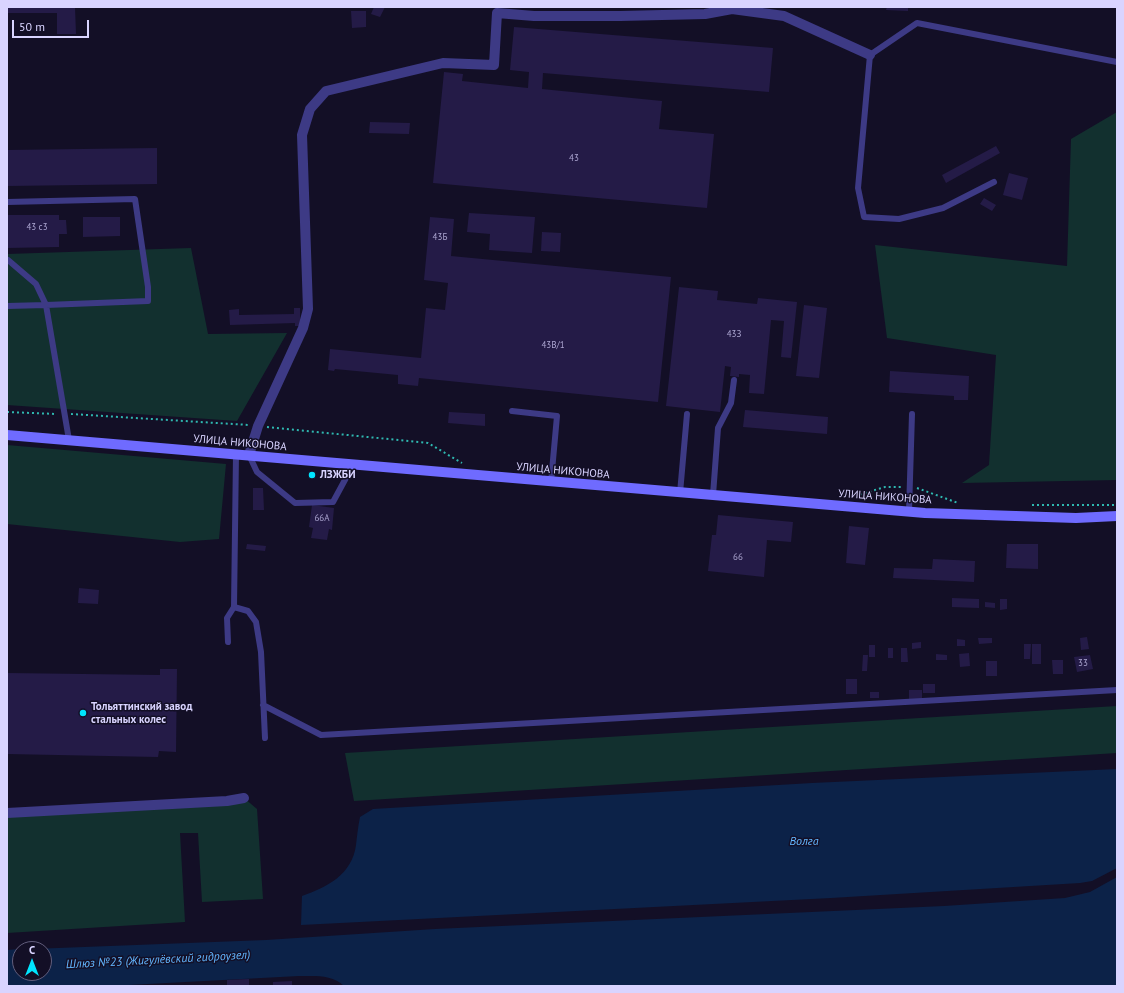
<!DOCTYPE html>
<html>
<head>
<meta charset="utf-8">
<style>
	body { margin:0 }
	#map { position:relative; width:1124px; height:993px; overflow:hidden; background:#130f26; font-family:"PT Sans",sans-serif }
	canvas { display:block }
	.frame { position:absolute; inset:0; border:8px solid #d9d4ff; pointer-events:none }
	.north { position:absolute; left:12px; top:941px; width:40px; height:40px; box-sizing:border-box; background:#130f26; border:1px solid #625e7d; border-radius:50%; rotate:0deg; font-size:11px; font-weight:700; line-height:16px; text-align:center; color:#d9d4ff }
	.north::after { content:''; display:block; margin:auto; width:14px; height:18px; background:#00e5ff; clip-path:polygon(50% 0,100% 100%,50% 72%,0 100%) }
	.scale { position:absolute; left:12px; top:20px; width:77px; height:18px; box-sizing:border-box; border:2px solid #d9d4ff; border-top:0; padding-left:5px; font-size:12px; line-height:14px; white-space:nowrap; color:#d9d4ff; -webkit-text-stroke:3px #130f26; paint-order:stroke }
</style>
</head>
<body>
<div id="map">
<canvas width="1124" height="993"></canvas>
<div class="frame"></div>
<div class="north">С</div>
<div class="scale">50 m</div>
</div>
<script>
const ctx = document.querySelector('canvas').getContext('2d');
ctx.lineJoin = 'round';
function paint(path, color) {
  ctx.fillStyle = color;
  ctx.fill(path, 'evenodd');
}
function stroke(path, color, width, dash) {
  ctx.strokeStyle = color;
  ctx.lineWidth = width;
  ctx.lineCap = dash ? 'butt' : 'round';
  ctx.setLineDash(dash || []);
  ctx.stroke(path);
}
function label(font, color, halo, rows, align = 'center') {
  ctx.font = font + ' "PT Sans",sans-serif';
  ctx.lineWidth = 3;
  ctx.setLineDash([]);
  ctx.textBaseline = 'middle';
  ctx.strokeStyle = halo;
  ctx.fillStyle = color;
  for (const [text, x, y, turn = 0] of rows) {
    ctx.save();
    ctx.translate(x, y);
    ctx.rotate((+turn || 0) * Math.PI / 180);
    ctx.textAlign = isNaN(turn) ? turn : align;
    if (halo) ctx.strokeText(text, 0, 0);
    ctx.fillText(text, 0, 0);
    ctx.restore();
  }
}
const green = new Path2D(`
	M1117,112V480L962,483L989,465L996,355L887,338L875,245L1067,266L1071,139Z
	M191,248L208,334L287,333L237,421L7,405V254Z
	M7,445L226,464L219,539L180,542L7,524Z
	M1117,706V753L354,801L345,753Z
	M244,798L257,809L263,899L202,902L198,833H180L185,922L7,933V812Z`);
const water = new Path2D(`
	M1117,769V868L1092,881L1080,883L831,898L301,925L302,896C327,887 352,875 356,845C357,836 358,827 360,817L373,809L812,783Z
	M1117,877V986H344C332,974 314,976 299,976L110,986H7V950L20,949V973H44V949H32L266,940L435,929L944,906L1065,898L1090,892Z`);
const building = new Path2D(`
	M7,7H75L76,34H57V13H7Z
	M374,7H385L380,17L371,14Z
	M887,7H908V11L886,10Z
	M351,11H366V27L352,28Z
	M514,27L773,48L769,92L543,73L542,89L662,101L659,129L714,134L707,208L433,183L444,72L463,74L462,81L528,88L529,72L510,70Z
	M370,122L410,123L409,134L369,133Z
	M996,146L1000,153L946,183L942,175Z
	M157,148V184L7,186V150Z
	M1009,173L1028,178L1022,200L1003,195Z
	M984,198L996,205L992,211L980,204Z
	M469,213L535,217L532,253L489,250L490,234L467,232Z
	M7,215H59V220H66L67,234H59V247L7,248Z
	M83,217H120V236L83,237Z
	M430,217L454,219L451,256L671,277L658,402L419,378L418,386L398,384V375L335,369L334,371L328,370L330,349L421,358L426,308L445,310L448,283L424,280Z
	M542,232L561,233L560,252L541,251Z
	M679,287L718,291L717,300L757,304L758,298L797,302L791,358L781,357L784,321L771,320L764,394L749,393L750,375L739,374V377L730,376L731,367L725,366L720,412L666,406Z
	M804,305L827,308L819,378L796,376Z
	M294,308H300V326H295V323L230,325L229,310L239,309V315L294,314Z
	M890,371L969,376L968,400H954V396L889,392Z
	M745,410L828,417L827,434L743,427Z
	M449,412L485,414V426L448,423Z
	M253,488H263L264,510H253Z
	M312,505L334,508L332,530L329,529L327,540L311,538L313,528L309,527Z
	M718,515L793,522L791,542L767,540L764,577L708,571L712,535H716Z
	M849,526L869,528L865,565L846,563Z
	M247,544L266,546L265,551L246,549Z
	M1007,544H1038V569L1006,568Z
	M933,559L975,561L974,582L893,578L894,568L932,569Z
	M79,588L99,590L98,604L78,603Z
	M952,598L979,599V608L952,607Z
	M1000,599H1007V609L1000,610Z
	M985,602L995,603V608L985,607Z
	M1087,637L1089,649L1081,650L1080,638Z
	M978,638H992V643L979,644Z
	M957,639L965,640V646H957Z
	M921,642V648L912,649V643Z
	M1024,644H1031L1030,659H1024Z
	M1032,644H1041V664H1032Z
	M869,645H875V657H869Z
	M888,648H893V658H888Z
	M901,648H907L908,662H901Z
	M969,653L970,666L960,667L959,654Z
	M936,654L947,655V660H936Z
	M863,655H868L867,671H862Z
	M1090,655L1093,669L1077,672L1074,657Z
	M1052,660H1063V674H1053Z
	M986,661H997V676H986Z
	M160,669H177L176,752L159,751L158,757L7,754V673L160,675Z
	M846,679H857V694H846Z
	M923,684H935V693H923Z
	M909,690H922V700H909Z
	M870,692H879V698H870Z
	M249,979V986H227V980Z
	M292,981V986H273V982Z`);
const path = new Path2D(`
	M7,412L57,414
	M71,414L249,425
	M267,427L428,443L462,463
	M917,488L958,503
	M855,496L885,487H903
	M1032,505H1117`);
const lane = new Path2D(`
	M994,182L943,208L899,219L864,217L858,188L870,55L917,23L1117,62
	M7,202L135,199L148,287V301L46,305L69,440
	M7,306L46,305L36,284L8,260
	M512,411L557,416L551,482
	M249,455L257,472L295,503L333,502L353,465
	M680,493L687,414
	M713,495L718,428L731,403L734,380
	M909,511L912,414
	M234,607L248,611L256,622L261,652L265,738
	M228,642L227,618L234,607L236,454
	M263,705L321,735L1117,690`);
const street = new Path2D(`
	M249,455L258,426L303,328L308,309L302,135L310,109L326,91L443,63L494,65L497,13L534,16H620L705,14L732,9L784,16L870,55
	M7,813L227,801L244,798`);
const secondary = new Path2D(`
	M7,435L925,513L1076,518L1117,516`);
const markers = [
	[312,475,4,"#00e5ff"],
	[83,713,4,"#00e5ff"]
];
const numberNames = [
	["43",574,158],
	["43 с3",37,227],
	["43Б",440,237],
	["43З",734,334],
	["43В/1",553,345],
	["66А",322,518],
	["66",738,557],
	["33",1083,663]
];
const streetNames = [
	["УЛИЦА НИКОНОВА",240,443,5],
	["УЛИЦА НИКОНОВА",563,471,5],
	["УЛИЦА НИКОНОВА",885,497,4]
];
const poiNames = [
	["ЛЗЖБИ",320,475],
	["Тольяттинский завод",91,707],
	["стальных колес",91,720]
];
const waterNames = [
	["Волга",804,842],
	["Шлюз №23 (Жигулёвский гидроузел)",158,960,-3]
];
paint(green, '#12302f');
paint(water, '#0c2248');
paint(building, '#241b47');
stroke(path, '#2fb8b0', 2, [2, 3]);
stroke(lane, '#3d3a85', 6);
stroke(street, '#3d3a85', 10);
stroke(secondary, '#6f6bff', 10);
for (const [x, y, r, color] of markers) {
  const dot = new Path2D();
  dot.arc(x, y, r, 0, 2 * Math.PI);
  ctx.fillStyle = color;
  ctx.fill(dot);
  stroke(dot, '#130f26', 1.5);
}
label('9px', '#aca6d1', null, numberNames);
label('11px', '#d9d4ff', '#130f26', streetNames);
label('bold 11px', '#d9d4ff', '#130f26', poiNames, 'left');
label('italic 12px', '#62b6ff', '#130f26', waterNames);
</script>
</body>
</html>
